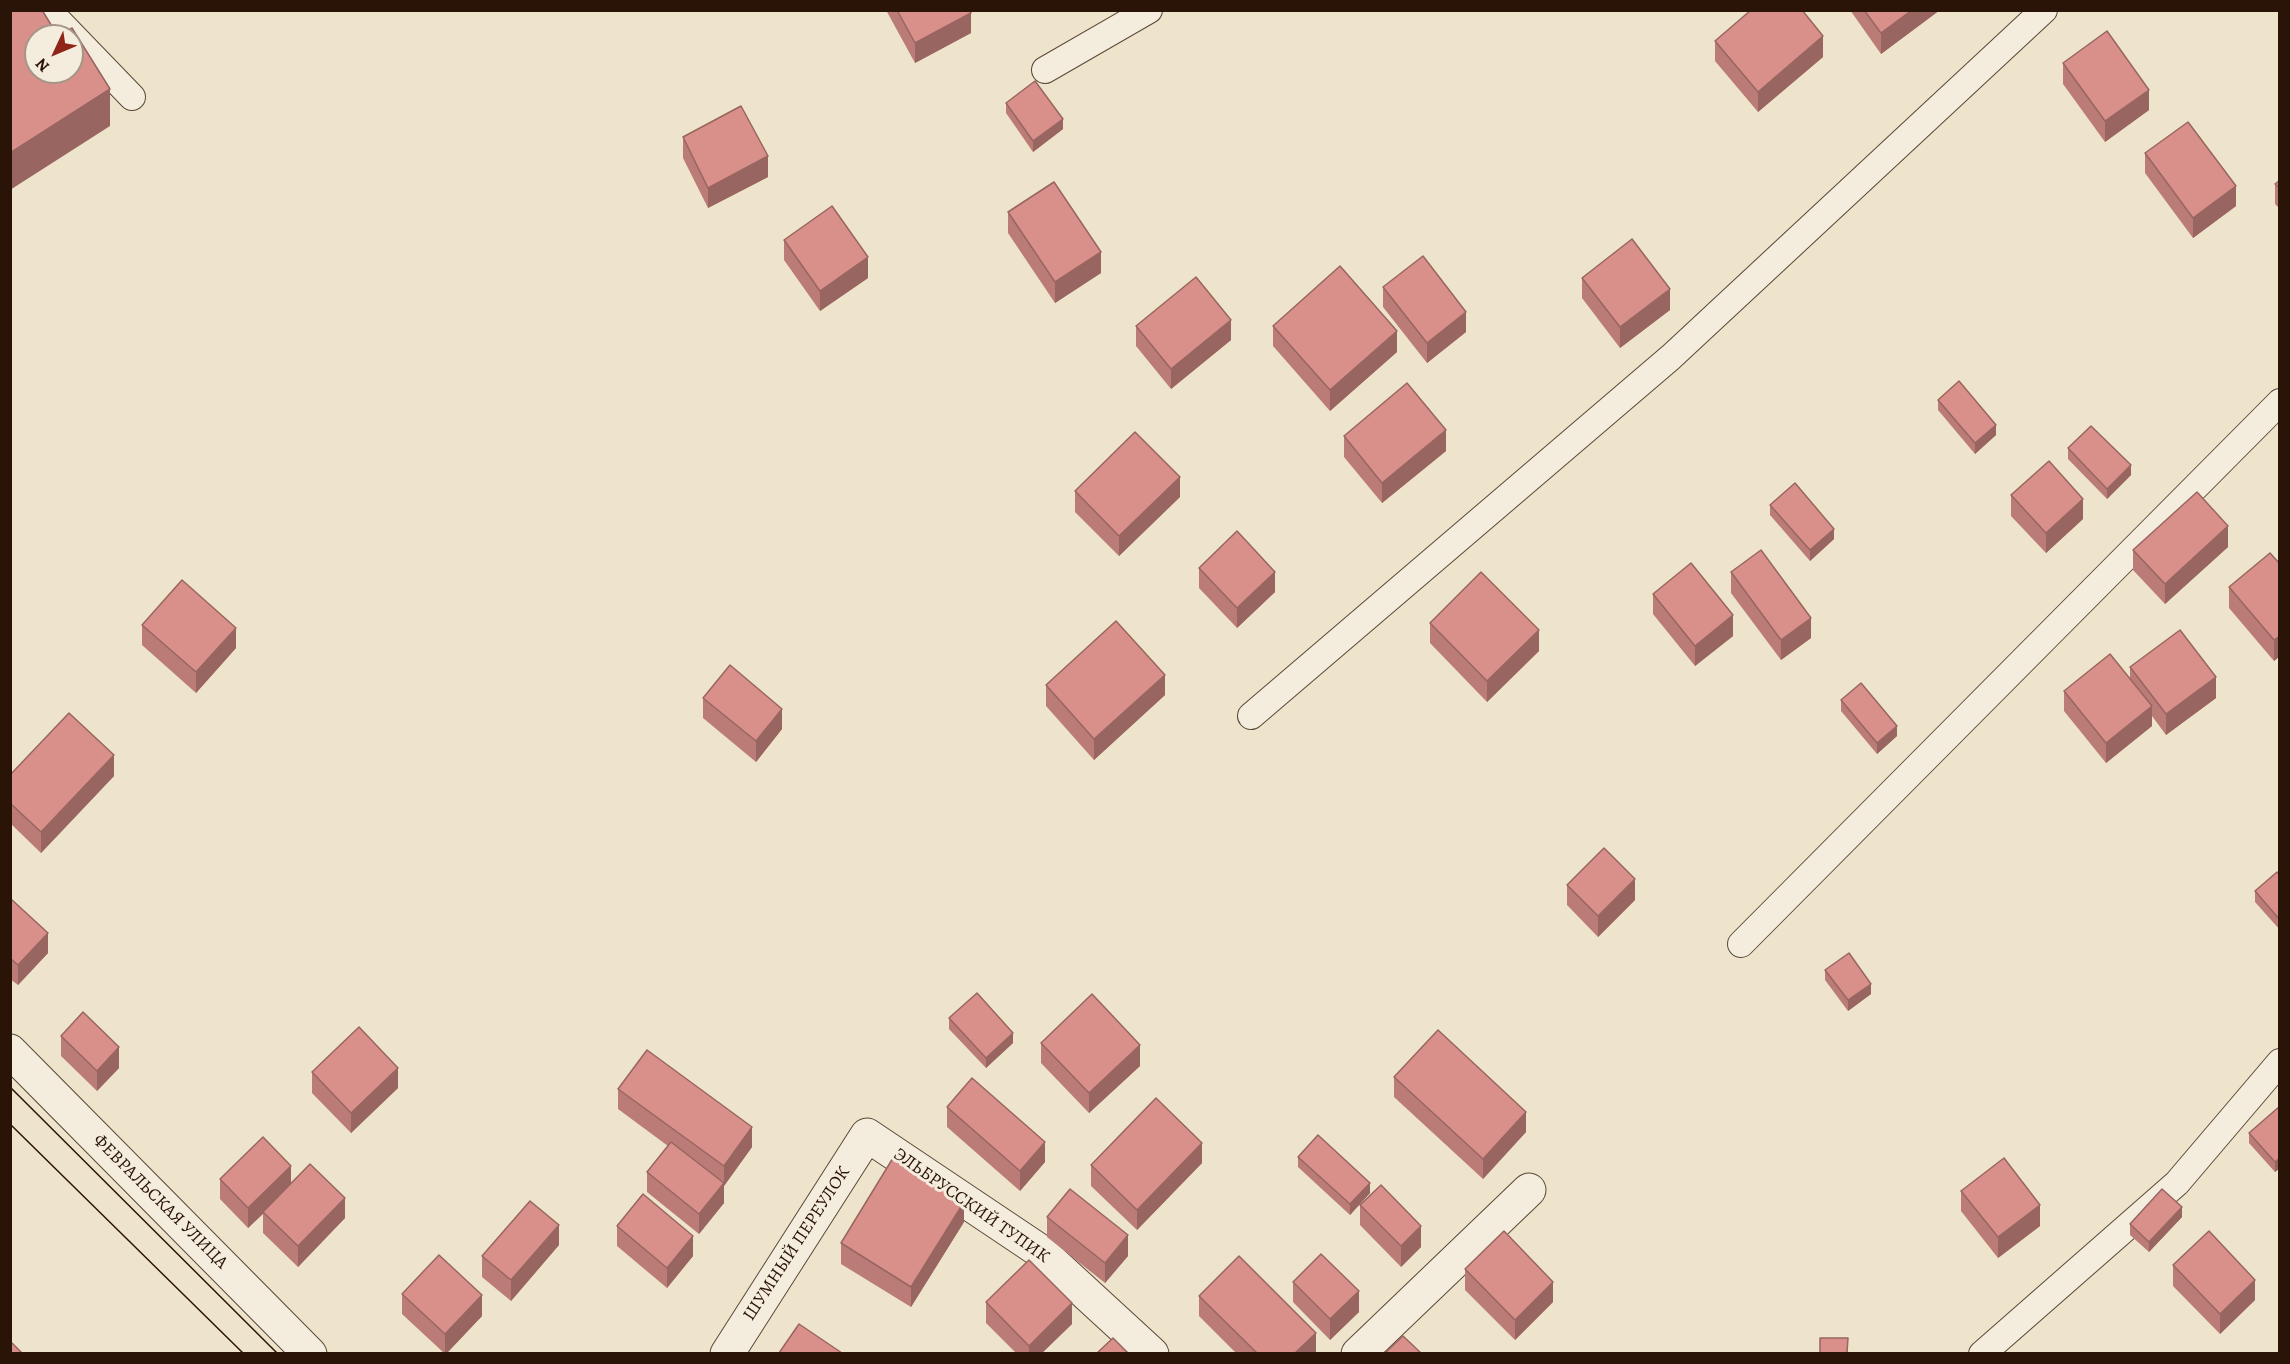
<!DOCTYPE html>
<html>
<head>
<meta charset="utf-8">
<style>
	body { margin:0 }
	#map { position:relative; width:2290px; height:1364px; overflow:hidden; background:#eee4cb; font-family:Alegreya,serif }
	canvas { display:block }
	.frame { position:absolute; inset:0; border:12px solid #2a1307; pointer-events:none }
	.north { position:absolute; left:24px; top:24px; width:60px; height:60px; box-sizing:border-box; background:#f4eddd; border:2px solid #a39687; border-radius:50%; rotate:226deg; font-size:16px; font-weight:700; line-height:24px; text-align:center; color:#2a1307 }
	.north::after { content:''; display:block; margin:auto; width:21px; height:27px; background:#8f2418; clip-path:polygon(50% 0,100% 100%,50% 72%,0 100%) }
</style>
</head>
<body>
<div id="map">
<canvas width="2290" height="1364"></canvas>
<div class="frame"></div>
<div class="north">N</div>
</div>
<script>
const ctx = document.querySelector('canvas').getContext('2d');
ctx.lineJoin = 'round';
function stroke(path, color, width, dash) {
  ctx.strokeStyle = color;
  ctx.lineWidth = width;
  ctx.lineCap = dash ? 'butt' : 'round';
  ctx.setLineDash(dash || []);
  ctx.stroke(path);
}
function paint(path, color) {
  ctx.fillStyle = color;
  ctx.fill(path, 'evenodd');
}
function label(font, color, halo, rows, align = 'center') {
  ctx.font = font + ' Alegreya,serif';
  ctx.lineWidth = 6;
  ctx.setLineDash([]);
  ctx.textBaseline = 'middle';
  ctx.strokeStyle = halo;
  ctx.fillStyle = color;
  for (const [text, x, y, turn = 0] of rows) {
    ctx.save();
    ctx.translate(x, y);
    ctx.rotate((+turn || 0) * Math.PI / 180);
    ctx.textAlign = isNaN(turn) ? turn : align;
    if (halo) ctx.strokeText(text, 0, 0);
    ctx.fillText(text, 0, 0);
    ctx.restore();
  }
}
const service = new Path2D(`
	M48,10L132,97
	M1045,70L1149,10
	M1251,716L1671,357L2044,10
	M1741,944L2280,402
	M1982,1354L2177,1183L2280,1062`);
const minor = new Path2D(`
	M727,1354L867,1135L1040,1251L1152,1354
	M1358,1354L1529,1190`);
const tertiary = new Path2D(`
	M10,1051L310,1354`);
const tram = new Path2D(`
	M10,1087L278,1354
	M10,1124L244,1354`);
const wall = new Path2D(`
	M886,10H969L971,33L915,63Z
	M1850,10H1940L1881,54Z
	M1715,41L1823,57L1758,112L1715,61Z
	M2063,63L2149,110L2105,142L2063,84Z
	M1006,103L1063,129L1033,152L1006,113Z
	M683,137L768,177L708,208L683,158Z
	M2145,153L2236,206L2193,238L2145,173Z
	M2280,180V209L2275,204V184Z
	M1008,212L1101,273L1055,303L1008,233Z
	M784,240L868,278L820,311L784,260Z
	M1582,278L1670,310L1620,348L1582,298Z
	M1383,287L1466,332L1427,363L1383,307Z
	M1136,326L1231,340L1171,389L1136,346Z
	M1273,326L1397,352L1330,411L1273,346Z
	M1938,400L1996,435L1975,454L1938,410Z
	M1344,436L1446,451L1382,503L1344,457Z
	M2068,448L2131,475L2107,499L2068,459Z
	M1075,491L1180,497L1119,556L1075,512Z
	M2011,495L2083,519L2046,553L2011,516Z
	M1770,505L1834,539L1810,561L1770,515Z
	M2228,547L2165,604L2133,570V550Z
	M2280,564V656L2274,661L2229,608V587Z
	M1199,568L1275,592L1237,628L1199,588Z
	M1731,572L1811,638L1781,660L1731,593Z
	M1653,594L1733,636L1695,666L1653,614Z
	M1430,623L1539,651L1487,702L1430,643Z
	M142,625L236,648L196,693L142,645Z
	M2130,667L2216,698L2166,735L2152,716V726L2106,763L2064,711V691L2130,679Z
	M1046,685L1165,695L1094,760L1046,706Z
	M703,698L782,729L756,762L703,718Z
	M1841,700L1897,736L1877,754L1841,711Z
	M10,775L114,776L41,853L10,823Z
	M2280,875V930L2255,902V891Z
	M1567,885L1635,900L1598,937L1567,905Z
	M10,899L48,953L18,985L10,979Z
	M1825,970L1871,994L1848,1011L1825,980Z
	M949,1018L1013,1043L986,1068L949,1029Z
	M61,1036L119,1068L97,1091L61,1056Z
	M1041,1043L1140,1066L1089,1113L1041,1063Z
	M312,1072L398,1088L351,1133L312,1093Z
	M1394,1077L1526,1132L1483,1179L1394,1097Z
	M618,1089L752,1147L724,1186V1203L699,1234L647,1192V1172L668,1146L618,1109Z
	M2280,1106V1168L2275,1172L2249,1143V1133Z
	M947,1107L1045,1162L1020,1191L947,1127Z
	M1298,1157L1370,1193L1350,1215L1298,1167Z
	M1202,1163L1137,1230L1091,1186V1165Z
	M220,1179L291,1183L345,1218L298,1267L263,1233V1214L248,1228L220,1199Z
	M1961,1191L2040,1226L1998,1258L1961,1211Z
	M1360,1205L1421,1247L1401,1267L1360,1225Z
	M1047,1217L1128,1256L1105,1283L1047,1237Z
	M2182,1217L2149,1252L2130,1235V1224Z
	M964,1222L911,1307L841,1264V1243Z
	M617,1226L693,1256L667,1288L617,1246Z
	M559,1245L511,1301L482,1277V1256Z
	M2173,1265L2255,1300L2220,1334L2173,1286Z
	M1465,1269L1553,1302L1515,1340L1465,1290Z
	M1293,1282L1359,1312L1330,1340L1293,1302Z
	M402,1294L482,1316L447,1353H444L402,1314Z
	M1199,1296L1316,1353H1236L1199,1316Z
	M986,1302L1072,1324L1042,1353H1016L986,1323Z`);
const shadedWall = new Path2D(`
	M1912,10H1940L1881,54V33Z
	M971,13V33L915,63V43Z
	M1823,36V57L1758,112V92Z
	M110,89V126L10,190V153Z
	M2149,90V110L2105,142V121Z
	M1063,119V129L1033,152V141Z
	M768,156V177L708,208V188Z
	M2236,186V206L2193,238V218Z
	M1101,252V273L1055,303V282Z
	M868,257V278L820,311V291Z
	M1670,289V310L1620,348V327Z
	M1466,312V332L1427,363V343Z
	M1231,320V340L1171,389V369Z
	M1397,331V352L1330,411V390Z
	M1996,425V435L1975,454V443Z
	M1446,430V451L1382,503V483Z
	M2131,465V475L2107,499V489Z
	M1180,477V497L1119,556V536Z
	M2083,499V519L2046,553V533Z
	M2228,526V547L2165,604V584Z
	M1834,529V539L1810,561V550Z
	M1275,572V592L1237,628V608Z
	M1733,615V636L1695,666V646Z
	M1811,618V638L1781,660V640Z
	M236,628V648L196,693V672Z
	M1539,630V651L1487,702V681Z
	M2280,636V656L2274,661V640Z
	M1165,675V695L1094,760V739Z
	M2216,677V698L2166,735V714Z
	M2152,706V726L2106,763V743Z
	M782,709V729L756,762V741Z
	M1897,726V736L1877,754V743Z
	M114,755V776L41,853V832Z
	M1635,879V900L1598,937V916Z
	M48,933V953L18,985V965Z
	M1871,984V994L1848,1011V1000Z
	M1013,1033V1043L986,1068V1058Z
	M1140,1045V1066L1089,1113V1093Z
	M119,1047V1068L97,1091V1071Z
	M398,1068V1088L351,1133V1113Z
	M1526,1112V1132L1483,1179V1159Z
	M752,1127V1147L724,1186V1203L699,1234V1214L724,1183V1166Z
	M1045,1142V1162L1020,1191V1171Z
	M1202,1143V1163L1137,1230V1210Z
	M2280,1158V1168L2275,1172V1162Z
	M291,1166V1187L248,1228V1208Z
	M1370,1183V1193L1350,1215V1204Z
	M345,1198V1218L298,1267V1246Z
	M964,1202V1222L911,1307V1287Z
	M2040,1205V1226L1998,1258V1237Z
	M2182,1207V1217L2149,1252V1242Z
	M559,1225V1245L511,1301V1280Z
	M1421,1226V1247L1401,1267V1246Z
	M1128,1235V1256L1105,1283V1263Z
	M693,1236V1256L667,1288V1268Z
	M2255,1280V1300L2220,1334V1314Z
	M1553,1282V1302L1515,1340V1320Z
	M1359,1291V1312L1330,1340V1319Z
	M482,1295V1316L447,1353H445V1334Z
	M1072,1303V1324L1042,1353H1029V1346Z
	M1316,1333V1353H1295Z`);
const building = new Path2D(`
	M10,10H42L58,36H36V72H72V36H59L72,28L110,89L10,153Z
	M897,10H969L971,13L915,43Z
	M1751,10H1802L1823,36L1758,92L1715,41Z
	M1864,10H1912L1881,33Z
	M2107,31L2149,90L2105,121L2063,63Z
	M1035,81L1063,119L1033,141L1006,103Z
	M741,106L768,156L708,188L683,137Z
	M2188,122L2236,186L2193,218L2145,153Z
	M2280,180V188L2275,184Z
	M1054,182L1101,252L1055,282L1008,212Z
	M832,206L868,257L820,291L784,240Z
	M1632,239L1670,289L1620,327L1582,278Z
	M1423,256L1466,312L1427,343L1383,287Z
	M1340,266L1397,331L1330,390L1273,326Z
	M1196,277L1231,320L1171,369L1136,326Z
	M1959,381L1996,425L1975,443L1938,400Z
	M1407,383L1446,430L1382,483L1344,436Z
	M2091,426L2131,465L2107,489L2068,448Z
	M1135,432L1180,477L1119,536L1075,491Z
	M2049,461L2083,499L2046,533L2011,495Z
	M1795,483L1834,529L1810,550L1770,505Z
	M2197,492L2228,526L2165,584L2133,550Z
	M1237,531L1275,572L1237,608L1199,568Z
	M1761,550L1811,618L1781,640L1731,572Z
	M2270,553L2280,564V636L2274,640L2229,587Z
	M1691,563L1733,615L1695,646L1653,594Z
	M1481,572L1539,630L1487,681L1430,623Z
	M182,580L236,628L196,672L142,625Z
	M1116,621L1165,675L1094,739L1046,685Z
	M2180,630L2216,677L2166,714L2130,667Z
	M2110,654L2152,706L2106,743L2064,691Z
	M730,665L782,709L756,741L703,698Z
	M1861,683L1897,726L1877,743L1841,700Z
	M69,713L114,755L41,832L10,803V775Z
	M1604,848L1635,879L1598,916L1567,885Z
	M2277,872L2280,875V920L2255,891Z
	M10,899H11L48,933L18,965L10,958Z
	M1849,953L1871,984L1848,1000L1825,970Z
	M977,993L1013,1033L986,1058L949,1018Z
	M1092,994L1140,1045L1089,1093L1041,1043Z
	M83,1012L119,1047L97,1071L61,1036Z
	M359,1027L398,1068L351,1113L312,1072Z
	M1438,1030L1526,1112L1483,1159L1394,1077Z
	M647,1050L752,1127L724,1166L618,1089Z
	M972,1078L1045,1142L1020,1171L947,1107Z
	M1156,1098L1202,1143L1137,1210L1091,1165Z
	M2280,1106V1158L2275,1162L2249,1133Z
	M1318,1135L1370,1183L1350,1204L1298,1157Z
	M263,1137L291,1166L248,1208L220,1179Z
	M671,1142L724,1183L699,1214L647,1172Z
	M893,1158L964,1202L911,1287L841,1243Z
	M2004,1158L2040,1205L1998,1237L1961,1191Z
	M310,1164L345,1198L298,1246L263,1212Z
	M1381,1185L1421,1226L1401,1246L1360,1205Z
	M1070,1189L1128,1235L1105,1263L1047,1217Z
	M2162,1189L2182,1207L2149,1242L2130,1224Z
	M643,1194L693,1236L667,1268L617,1226Z
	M530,1201L559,1225L511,1280L482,1256Z
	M1504,1231L1553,1282L1515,1320L1465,1269Z
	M2209,1231L2255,1280L2220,1314L2173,1265Z
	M1321,1254L1359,1291L1330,1319L1293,1282Z
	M439,1255L482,1295L445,1334L402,1294Z
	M1239,1256L1316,1333L1295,1353H1257L1199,1296Z
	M1029,1260L1072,1303L1029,1346L986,1302Z
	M799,1324L842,1353H779Z
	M1403,1336L1421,1353H1385Z
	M1113,1338L1128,1353H1097Z
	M1820,1338H1848L1847,1353H1820Z
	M10,1341L22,1353H10Z`);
const streetNames = [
	["ФЕВРАЛЬСКАЯ УЛИЦА",160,1202,45],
	["ЭЛЬБРУССКИЙ ТУПИК",971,1206,35],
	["ШУМНЫЙ ПЕРЕУЛОК",797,1244,-57]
];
stroke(service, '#5b4738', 28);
stroke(minor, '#5b4738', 35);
stroke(tertiary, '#5b4738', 35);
stroke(service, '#f4eddd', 26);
stroke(minor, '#f4eddd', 33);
stroke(tertiary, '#f4eddd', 33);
stroke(tram, '#2a1307', 1.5);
paint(wall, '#bb7c77');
paint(shadedWall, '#986561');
paint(building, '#d9908a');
stroke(building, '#986561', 1.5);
label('18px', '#2a1307', '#f4eddd', streetNames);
</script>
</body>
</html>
